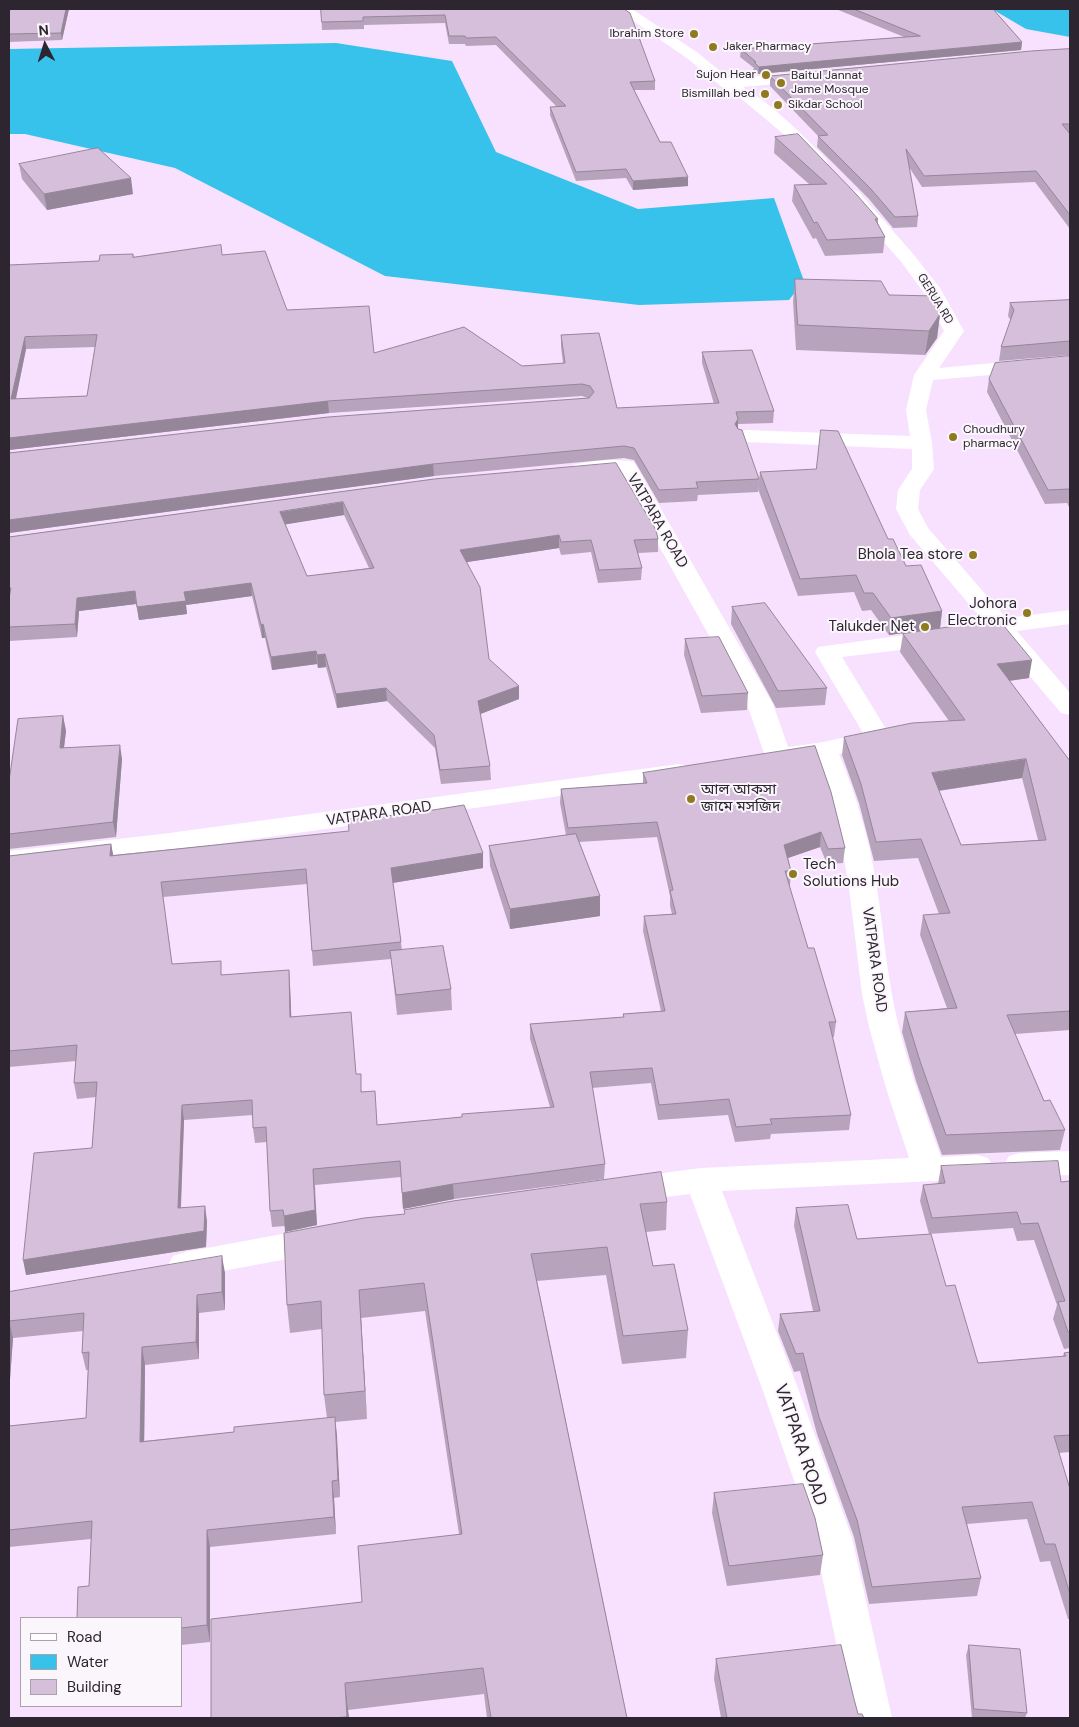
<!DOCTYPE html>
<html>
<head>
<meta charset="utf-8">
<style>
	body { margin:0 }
	#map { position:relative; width:1079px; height:1727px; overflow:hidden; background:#f8e1fe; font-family:"DM Sans",sans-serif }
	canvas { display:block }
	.frame { position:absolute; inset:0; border:10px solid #2d2530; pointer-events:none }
	.legend { position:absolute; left:20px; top:1617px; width:162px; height:90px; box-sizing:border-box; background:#fbf6fc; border:1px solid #a9a2aa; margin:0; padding:6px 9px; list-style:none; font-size:15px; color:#2d2530 }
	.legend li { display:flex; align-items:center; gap:10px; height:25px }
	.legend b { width:25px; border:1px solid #a9a2aa }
	.north { position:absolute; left:20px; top:20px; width:50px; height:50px; -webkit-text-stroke:4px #fbf6fc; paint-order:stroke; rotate:355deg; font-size:14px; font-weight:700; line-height:20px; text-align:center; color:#2d2530 }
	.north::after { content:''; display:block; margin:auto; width:18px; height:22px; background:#2d2530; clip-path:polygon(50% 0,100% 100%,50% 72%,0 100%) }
</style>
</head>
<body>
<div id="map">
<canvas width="1079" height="1727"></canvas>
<div class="frame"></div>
<ul class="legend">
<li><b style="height:6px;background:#fff"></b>Road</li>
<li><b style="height:14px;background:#36c2ea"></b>Water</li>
<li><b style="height:14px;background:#d5bfdb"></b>Building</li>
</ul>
<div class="north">N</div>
</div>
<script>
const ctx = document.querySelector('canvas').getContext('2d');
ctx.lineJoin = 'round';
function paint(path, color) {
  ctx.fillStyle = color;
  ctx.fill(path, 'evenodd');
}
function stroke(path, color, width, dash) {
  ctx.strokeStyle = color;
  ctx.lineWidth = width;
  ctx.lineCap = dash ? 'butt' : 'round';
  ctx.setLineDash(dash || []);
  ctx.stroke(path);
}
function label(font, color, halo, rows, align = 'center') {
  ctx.font = font + ' "DM Sans","Noto Sans Bengali",sans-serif';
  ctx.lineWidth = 4;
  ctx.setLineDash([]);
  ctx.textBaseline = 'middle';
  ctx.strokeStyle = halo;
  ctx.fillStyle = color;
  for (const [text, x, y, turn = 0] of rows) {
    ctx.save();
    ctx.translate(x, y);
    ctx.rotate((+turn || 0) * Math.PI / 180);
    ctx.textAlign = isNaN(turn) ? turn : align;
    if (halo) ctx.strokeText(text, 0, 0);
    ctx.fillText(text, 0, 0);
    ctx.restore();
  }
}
const water = new Path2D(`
	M992,9H1070V37L1026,29Z
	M336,43L452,61L496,152L638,209L774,198L804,281L789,300L639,305L385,276L175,168L25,134H9V49Z`);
const minor = new Path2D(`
	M616,9H632L698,53L730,79L807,71L812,73L815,76L812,79L807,81L743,87C774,106 801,133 826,159L828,163L826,167H814L787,137L744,101L722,87L688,59Z
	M852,190L858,191L914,255L940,288L964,331L939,368L1070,356V368L933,380L926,410L932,443L934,469L920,490L918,509L928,528L1006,618L1070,610V624L1017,631L1070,693V715L1061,713L996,636L966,642L842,657L889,734L883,743L839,754C857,797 870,842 877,888C883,927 886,966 894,1005C904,1056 923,1107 941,1157L977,1155L988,1158L993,1167L988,1176L977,1179L722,1191L799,1391L852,1538L892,1718H852L814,1538L763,1391L690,1194L626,1202L614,1199L610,1190L614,1181L626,1178L701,1168L909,1158L886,1088L869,1027L862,994L849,888L842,847L832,808L815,759L781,764L769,762L765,756L747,704L619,474L581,476L573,475L570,470L573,465C591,461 616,458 634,462L773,704L788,747L824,742L863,733L815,652L818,647L986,624L910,535L896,509L898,490L912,469V449L746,442L739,440L736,436L739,432L746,430L910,436L906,410L914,375L944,331L924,293L902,263L843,195L846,191Z
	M679,764L688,766L692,772L688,778L162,852L9,869V851L162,834Z
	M1070,1151V1175L1020,1177L1009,1174L1004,1165L1009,1156L1020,1153Z
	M320,1227L332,1231L337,1240L332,1249L320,1253L185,1278L173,1274L168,1265L173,1256L185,1252Z`);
const wall = new Path2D(`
	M9,9H69L62,40L9,42Z
	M321,9H624L655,81V90H634L660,142L688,186L633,190L626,178L576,181L550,115V107H557L496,45L466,46L465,44H449L445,23L364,25V29L322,30Z
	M836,9H993L1022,42L1021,50L758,74L753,70L754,68L740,57L741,49L904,37Z
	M1070,49V229L1035,182L922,187L909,167L918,216L917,227L893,228L869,199L817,147L818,136L770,86V76Z
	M775,137L878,219V224L885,237L883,253L825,256L816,238L813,239L792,201L794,185L809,184L774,153Z
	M19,164L133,194L47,210L22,179Z
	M133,254L134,257L222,255L287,310L374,353L522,366L563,363L561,347V335L617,408L714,404L702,363V352L774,411L773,423L738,424V428L759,479L758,492L698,495L697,501L659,503L634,460L624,458L434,476L9,533V453L588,398L582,396L329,413L9,450V265L99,261ZM95,347L87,396L16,399L26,349Z
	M795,279L889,295L940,314L937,338L925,355L796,350L793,302Z
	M1070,300V355L999,361L1001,347L1011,321L1008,316L1010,303Z
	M1070,356V509L1067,503L1045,504L987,392L989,379Z
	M760,472L888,539L906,566L942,611L940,628L889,635L871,610L862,611L854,592L798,596L758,489Z
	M434,479L658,539V552L638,553L642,568L641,580L598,583L591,552L561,555L559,548L467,562L489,659L519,699L480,714L490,766L491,780L441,784L435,748L387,701L337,708L326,667L318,668L317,664L272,670L265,638H262L252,596L186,605L187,614L139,620L136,604L79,611L77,637L9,641V537ZM344,515L369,568L307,576L285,524Z
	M732,607L827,688L825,705L776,708L731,624Z
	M903,634L1029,678L1009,681L1070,761V1030L1015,1034L1044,1101L1065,1130L1060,1150L942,1155L916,1081L902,1032L905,1012L947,1008L920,935L923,915L939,914L918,858L874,861L859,803L842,755L844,737L949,721L900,652ZM1022,778L1038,840L961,845L939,791Z
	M685,639L748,693L747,710L701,713L684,655Z
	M63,716L66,731L64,748L122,759L116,837L9,849V781Z
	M815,746L845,848L843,863L827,864L820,847L788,858L791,871L790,886H789L808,948L836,1022L834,1037H832L851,1115L849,1130L771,1134L770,1139L735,1142L728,1115L658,1120L651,1083L592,1088L605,1164L604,1179L454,1199L403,1209L401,1177L315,1185L317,1225L285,1232V1226L272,1227L270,1211L267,1142L255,1143L253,1128V1115L184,1120L181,1208L207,1221L206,1247L26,1275L92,1148L96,1097L77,1099L74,1083L76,1061L9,1067V856L111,844L113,855L349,832L348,819L483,853V868L393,883L402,950L451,989L452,1010L397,1015L391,959L313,966L307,884L163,897L172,964L223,975L289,970L290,985L291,1017L356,1074L362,1092L377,1125L462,1117L550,1107L530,1039V1024L623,1017V1014L661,1011L643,931L644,916L672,914L670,906V896L657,837L579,842L600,896V916L510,929L490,866L489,846L566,835L560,803L561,789L643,783V773Z
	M941,1166L1061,1182L1070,1181V1348L1064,1349L1053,1319L1057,1305L1034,1240L1017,1241L1013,1228L929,1234L920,1201L923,1185L938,1184Z
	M667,1202L666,1230L646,1232L653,1266L688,1330L686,1358L622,1364L606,1275L537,1281L627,1718H487L484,1694L348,1710L349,1718H211L362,1602L459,1534L425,1311L361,1318L367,1419L335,1422L340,1497L334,1498L336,1534L210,1547V1642L181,1645V1618L89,1586L91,1539L9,1547V1426L86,1418L88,1370H86L82,1353L83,1331L13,1338L9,1393V1292L225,1273V1310L199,1313V1359L145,1365L144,1441L234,1432L327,1418L324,1395L322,1329L290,1333L287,1305L284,1233Z
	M796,1208L857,1239L946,1286L978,1363L1063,1356L1064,1353L1070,1352V1452L1059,1453L1070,1489V1619H1068L1050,1561L1040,1562L1027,1519L967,1524L981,1578L977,1596L869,1604L854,1537L817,1434L800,1371L794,1372L778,1331L780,1314L813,1311L794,1226Z
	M714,1493L823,1555L820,1575L727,1586L712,1513Z
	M969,1645L1027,1713L1025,1718H972L966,1655Z
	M716,1659L854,1699L858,1714L864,1718H721L714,1679Z`);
const shadedWall = new Path2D(`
	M66,9H69L62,40L61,33Z
	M1022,42L1021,50L758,74L759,67Z
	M688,177V186L633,190V181Z
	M131,178L133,194L47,210L44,194Z
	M940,314L937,338L925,355L929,331Z
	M25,337L26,349L13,412L11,399Z
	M328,401L329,413L9,450V438Z
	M738,419V431L735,424Z
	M433,464L434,476L9,533V520Z
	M343,502L344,515L282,525L280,512Z
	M559,535V548L461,563L460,550Z
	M251,583L252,596L186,605L187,614L139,620L137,607L184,592Z
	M135,591L136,604L79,611L77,637L75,624L77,598Z
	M942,611L940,628L889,635L891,618Z
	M263,624L265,638H262L261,625Z
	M316,651L317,664L272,670L271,657Z
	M325,654L326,667L318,668L317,655Z
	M1032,660L1029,678L993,683L997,664Z
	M519,686V699L478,715V701Z
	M386,688L387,701L337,708L336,694Z
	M63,716L66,731L62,763L60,748Z
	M120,745L122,759L116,837L113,822Z
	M1026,759L1022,778L929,792L932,773Z
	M821,832L820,847L782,860L784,845Z
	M111,844L114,859L110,856Z
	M483,853V868L392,883L391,868Z
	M600,896V916L510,929V909Z
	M289,970L290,985L292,1032L290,1017Z
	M182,1105L184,1120L180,1223L178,1208Z
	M313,1169L317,1225L285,1232L284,1216Z
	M453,1184L454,1199L403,1209L402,1193Z
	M205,1206L207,1221L206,1247L26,1275L23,1260Z
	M222,1256L225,1273V1310L222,1292Z
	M359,1290L361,1318L367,1419L365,1391Z
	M197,1295L199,1313V1359L196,1342Z
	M9,1321L13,1338L9,1393Z
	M142,1347L145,1365L144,1459L140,1442Z
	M335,1417L337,1435L340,1497L338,1480Z
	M332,1481L334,1498L336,1534L334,1517Z
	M207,1530L210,1547V1642L207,1625Z
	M345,1683L348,1710L349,1718H347V1717Z`);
const building = new Path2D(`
	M9,9H66L61,33L9,34Z
	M321,9H624L630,13L655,81L630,82L660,142H671L688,177L633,181L626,169L576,172L550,107L566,106L496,37L466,38L465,36H449L445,15L363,17V21L322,22Z
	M854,9H993L1022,42L759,67L754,62H756L741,49L920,36Z
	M1070,49V124H1062L1070,134V215L1036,171L924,176L906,149L918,216L895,217L870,188L818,136L828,135L770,76L1031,51Z
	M798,134L856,194L878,219H875L885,237L827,240L817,222L814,223L794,185L827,184L775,137Z
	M98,148L131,178L44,194L19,164Z
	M221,245L222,255L265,251L287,310L369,306L374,353L464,327L522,366L565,363L561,335L599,333L617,408L719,403L702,352L752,350L774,411L736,412L738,419L735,424L738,429L742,430L759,479L696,482L698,488L659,490L634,448L624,446L433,464L9,520V453L328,417L589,398L594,392L590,386L582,384L328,401L9,438V265L99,261L100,255L133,254V257ZM97,335L87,396L11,399L25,337Z
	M795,279L881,281L889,295L937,296L940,314L929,331L798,325Z
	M1070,300V341L1001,347L1014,310L1010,303Z
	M1070,356V490L1069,489L1048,490L989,379L995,363Z
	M821,430L838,431L888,539H893L906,566L921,565L942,611L891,618L873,593H864L856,575L800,579L760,472L816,469Z
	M616,463L656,530L658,539L634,540L642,568L599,570L591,540L561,542L559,535L460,550L480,587L489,659L519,686L478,701L490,766L440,770L434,735L386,688L336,694L325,654L317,655L316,651L271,657L263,624L261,625L251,583L184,592L186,601L137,607L135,591L77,598L75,624L9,627V598L11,588H9V537L434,479ZM343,502L374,568L307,576L280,512Z
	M765,603L827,688L778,691L732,607Z
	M999,620L1032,660L997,664L1070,761V1011L1007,1015L1044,1101L1050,1100L1065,1130L946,1135L920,1061L905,1012L957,1008L923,915L950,913L921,839L876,842L861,784L844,737L912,723L965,720L903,634ZM1026,759L1046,840L961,845L932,773Z
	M719,637L748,693L702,696L685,639Z
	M63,716L60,748L120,745L113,822L9,834V781L18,719Z
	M815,746L831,792L845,848L828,849L821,832L784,845L791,871H785L808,948H814L836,1022H829L851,1115L770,1119L772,1124L736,1127L729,1099L659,1105L652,1068L590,1072L605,1164L453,1184L402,1193L400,1161L313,1169L315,1210L284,1216L283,1210L270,1211L266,1127L253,1128L252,1100L182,1105L178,1208L205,1206L204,1231L23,1260L34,1153L92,1148L97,1082L74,1083L77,1045L9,1051V856L111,844L110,856L349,831L348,819L408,814L464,805L483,853L391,868L401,942L312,951L306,869L161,882L172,964L221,961V975L289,970L290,1017L351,1012L356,1074H361V1092L375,1091L377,1125L462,1117V1114L554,1107L530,1024L624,1017L623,1014L665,1011L644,916L676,914L670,891L673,890L657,822L568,828L561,789L647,783L643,773Z
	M576,834L600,896L510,909L489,846Z
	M443,946L451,989L396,995L390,951Z
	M1058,1161L1061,1182L1070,1181V1332H1068L1058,1302L1065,1301L1038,1223L1021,1224L1017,1212L932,1218L923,1185L945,1183L941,1166Z
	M661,1172L667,1202L640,1204L653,1266L674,1264L688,1330L623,1336L607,1247L531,1254L627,1718H491L483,1668L345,1683L347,1717L331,1718H211V1619L362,1602L358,1546L462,1534L424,1283L359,1290L365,1391L324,1395L321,1301L287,1305L284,1233L364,1218L405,1214L404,1210L453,1201Z
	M848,1205L857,1239L931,1234L946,1286L955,1285L978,1363L1066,1356L1064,1353L1070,1352V1435L1054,1436L1070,1489V1594L1055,1544H1045L1032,1502L962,1507L981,1578L872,1587L857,1520L819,1417L803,1353L796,1354L780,1314L820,1311L796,1208Z
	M222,1256V1292L197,1295L196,1342L142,1347L140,1442L234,1432V1427L335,1417L338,1480L332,1481L334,1517L207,1530V1625L181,1628V1618H77L78,1587L89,1586L92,1521L9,1530V1426L86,1418L89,1352L82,1353L84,1313L9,1321V1322V1292Z
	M803,1484L815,1518L823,1555L729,1566L714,1493Z
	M841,1645L854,1699L858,1714H862L864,1718H727L716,1659Z
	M969,1645L1020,1649L1027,1713L974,1709Z`);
const markers = [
	[694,34,5,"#8f7a20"],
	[713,47,5,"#8f7a20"],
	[766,75,5,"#8f7a20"],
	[781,83,5,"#8f7a20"],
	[765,94,5,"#8f7a20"],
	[778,105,5,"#8f7a20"],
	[953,437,5,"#8f7a20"],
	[973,555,5,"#8f7a20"],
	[1027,613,5,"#8f7a20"],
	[925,627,5,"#8f7a20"],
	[691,799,5,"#8f7a20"],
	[793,874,5,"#8f7a20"]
];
const farPoinames = [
	["Ibrahim Store",684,34,"right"],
	["Jaker Pharmacy",723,47],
	["Sujon Hear",756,75,"right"],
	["Baitul Jannat",791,76],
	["Jame Mosque",791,90],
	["Bismillah bed",755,94,"right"],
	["Sikdar School",788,105],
	["Choudhury",963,430],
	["pharmacy",963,444]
];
const farStreetnames = [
	["GERUA RD",935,299,58]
];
const streetNames = [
	["VATPARA ROAD",657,521,60],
	["VATPARA ROAD",379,814,-8],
	["VATPARA ROAD",874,960,82]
];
const poiNames = [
	["Bhola Tea store",963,555],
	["Johora",1017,604],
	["Electronic",1017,621],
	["Talukder Net",915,627],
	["আল আকসা",701,790,"left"],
	["জামে মসজিদ",701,807,"left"],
	["Tech",803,865,"left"],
	["Solutions Hub",803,882,"left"]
];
const nearStreetnames = [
	["VATPARA ROAD",800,1445,71]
];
paint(water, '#36c2ea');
paint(minor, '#fff');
paint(wall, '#b7a4bc');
paint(shadedWall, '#958699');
paint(building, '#d5bfdb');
stroke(building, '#958699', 1);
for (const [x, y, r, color] of markers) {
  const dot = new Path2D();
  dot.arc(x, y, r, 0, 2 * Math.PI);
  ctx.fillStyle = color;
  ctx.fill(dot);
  stroke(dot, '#fbf6fc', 2);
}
label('12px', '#2d2530', '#fbf6fc', farPoinames, 'left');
label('12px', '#2d2530', '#fbf6fc', farStreetnames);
label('15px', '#2d2530', '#fbf6fc', streetNames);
label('15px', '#2d2530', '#fbf6fc', poiNames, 'right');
label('18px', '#2d2530', '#fbf6fc', nearStreetnames);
</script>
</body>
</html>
